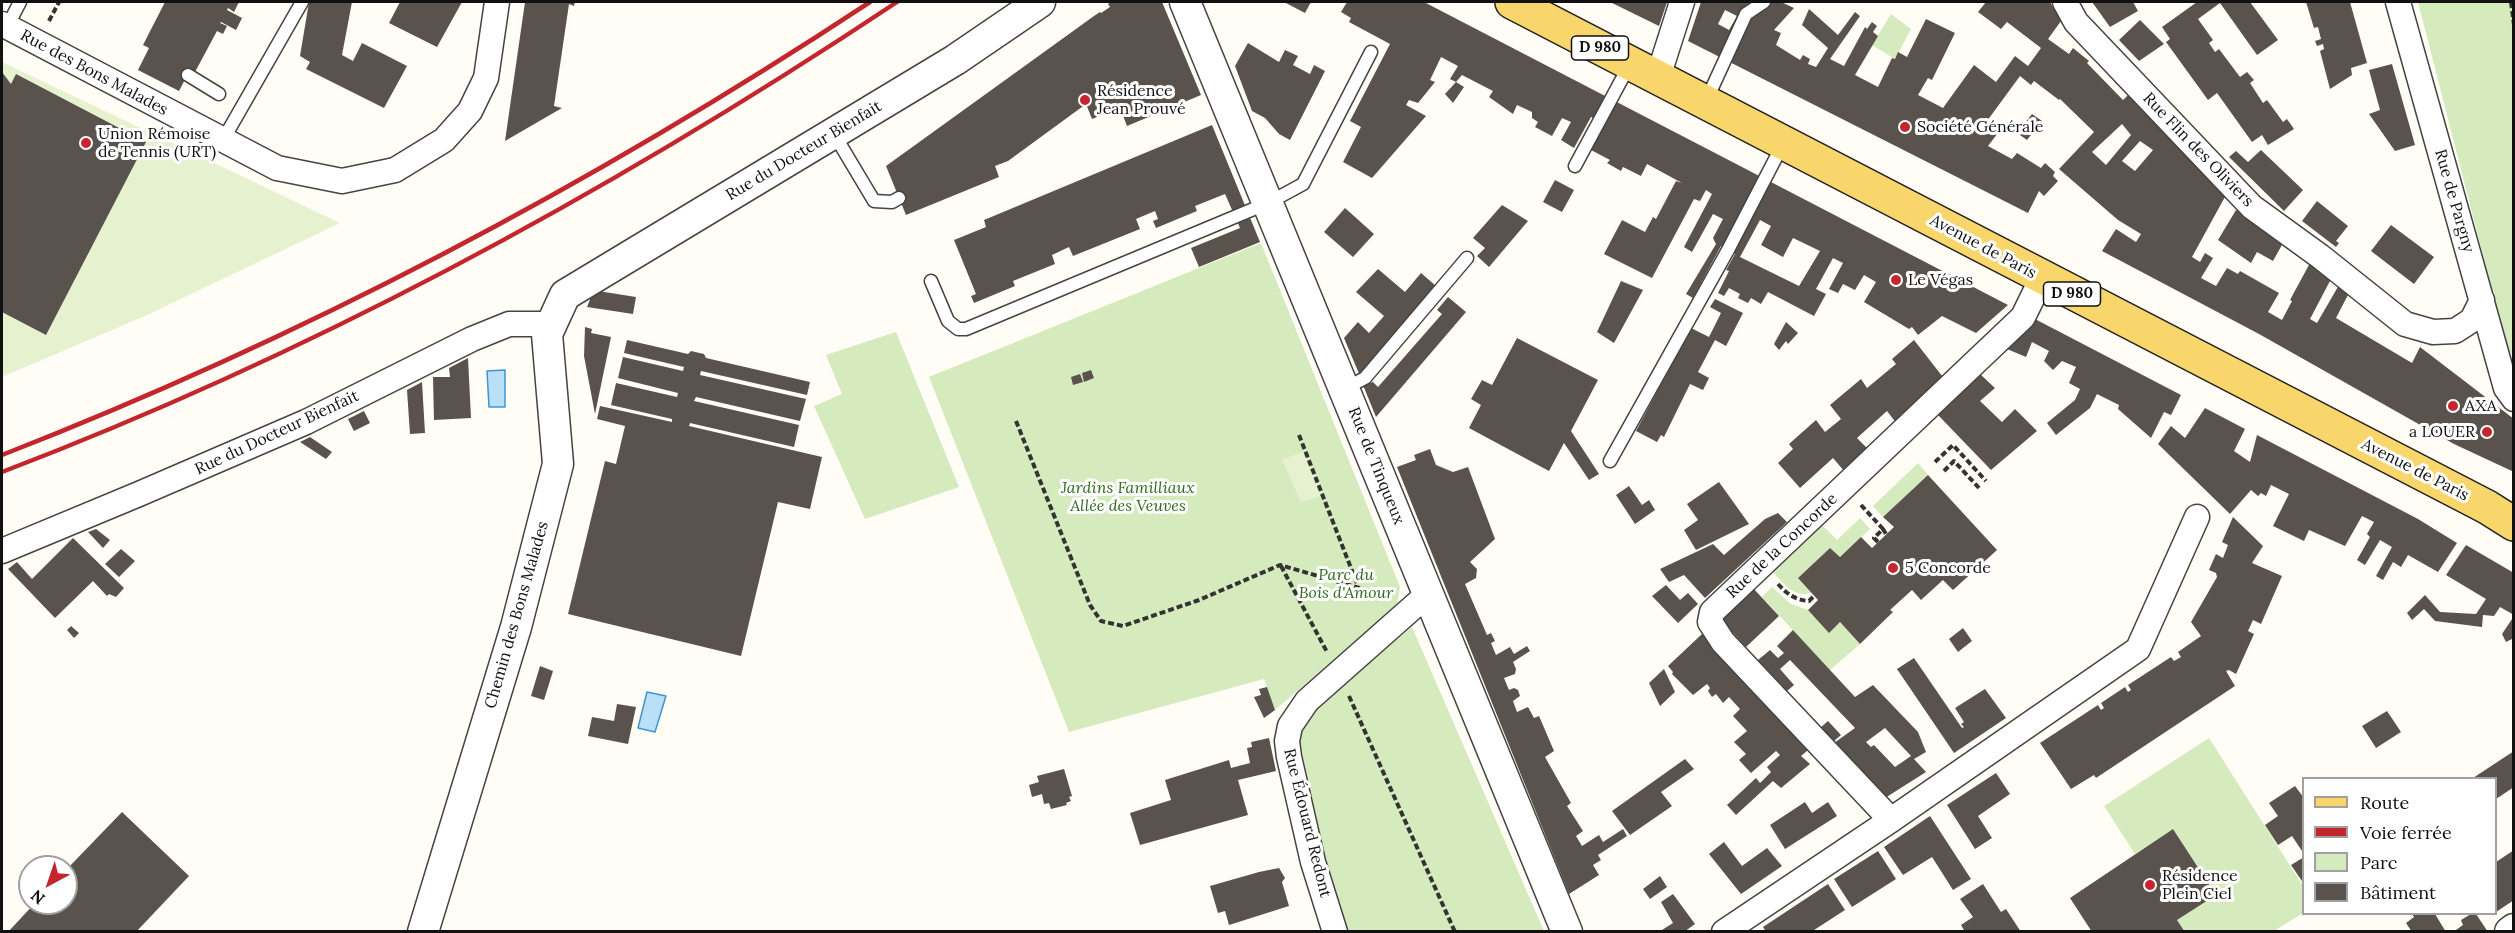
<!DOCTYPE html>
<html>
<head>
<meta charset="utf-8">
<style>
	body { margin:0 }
	#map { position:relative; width:2515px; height:933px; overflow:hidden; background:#fffdf5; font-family:Lora,serif }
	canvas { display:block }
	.frame { position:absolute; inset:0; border:3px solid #111; pointer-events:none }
	.legend { position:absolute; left:2302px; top:777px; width:195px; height:138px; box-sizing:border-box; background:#fff; border:2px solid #a0a0a0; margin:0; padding:8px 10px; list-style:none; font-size:18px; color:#111 }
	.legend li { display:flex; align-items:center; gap:12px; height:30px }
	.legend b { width:30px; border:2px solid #a0a0a0 }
	.north { position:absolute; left:18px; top:855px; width:60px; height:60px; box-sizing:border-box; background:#fff; border:2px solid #a0a0a0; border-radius:50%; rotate:220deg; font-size:16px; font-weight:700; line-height:24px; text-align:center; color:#111 }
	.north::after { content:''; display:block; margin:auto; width:21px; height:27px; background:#c4262e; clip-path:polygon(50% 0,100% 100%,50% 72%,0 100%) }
</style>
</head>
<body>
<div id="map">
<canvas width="2515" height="933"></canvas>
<div class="frame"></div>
<ul class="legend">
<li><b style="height:8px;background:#f9d66b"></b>Route</li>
<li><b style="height:8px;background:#c4262e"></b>Voie ferrée</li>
<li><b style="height:16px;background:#d5ebbd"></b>Parc</li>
<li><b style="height:16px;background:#5a524d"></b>Bâtiment</li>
</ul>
<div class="north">N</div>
</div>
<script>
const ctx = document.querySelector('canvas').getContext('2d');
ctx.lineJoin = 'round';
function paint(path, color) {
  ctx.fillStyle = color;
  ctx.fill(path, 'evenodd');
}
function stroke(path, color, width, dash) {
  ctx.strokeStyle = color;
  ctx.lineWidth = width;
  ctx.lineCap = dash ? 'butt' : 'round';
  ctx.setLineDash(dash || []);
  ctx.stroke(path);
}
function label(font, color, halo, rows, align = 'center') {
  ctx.font = font + ' Lora,serif';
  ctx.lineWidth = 6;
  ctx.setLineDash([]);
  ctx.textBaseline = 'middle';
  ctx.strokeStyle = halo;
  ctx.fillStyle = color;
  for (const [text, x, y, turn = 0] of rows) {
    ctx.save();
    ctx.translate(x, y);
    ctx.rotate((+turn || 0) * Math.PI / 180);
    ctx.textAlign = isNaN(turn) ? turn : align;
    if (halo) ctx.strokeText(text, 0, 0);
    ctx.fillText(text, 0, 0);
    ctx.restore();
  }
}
const green = new Path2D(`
	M2418,2H2513V355L2507,349Z
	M1891,14L1911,29L1895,59L1872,45Z
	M1261,243L1400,587L1397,606L1275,710L1264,679L1069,732L929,377Z
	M896,332L959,487L865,519L814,406L842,394L826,355Z
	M1918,463L1928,475L1883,517L1873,506Z
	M1860,518L1870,529L1840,557L1830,548L1798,578L1812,593C1792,598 1784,583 1771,570L1821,524L1837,540Z
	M1772,587L1791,604L1808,610L1829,632L1840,622L1860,644L1830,670L1762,597Z
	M1412,627L1544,931H1347L1294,749L1301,727L1323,701Z
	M2209,738L2303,886V913L2274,931H2185L2177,920L2216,894L2173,829L2135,854L2104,806Z`);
const pitch = new Path2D(`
	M2,62L340,223L145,316L2,377Z
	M1304,451L1322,496L1301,502L1282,460Z`);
const water = new Path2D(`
	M505,370V407H489L487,371Z
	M647,692L666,696L655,732L638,728Z`);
const building = new Path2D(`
	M165,2H239L234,12L228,8L227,10L242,18L236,30L221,22L220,23L227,26L223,34L217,31L195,72L190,70L179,91L138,70L149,48L143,45Z
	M309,2H352L342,55L353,61L362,43L407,66L384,108L306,69L310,62L300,56Z
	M400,2H462L437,47L389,23Z
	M525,2H575L574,6L569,4L554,106L562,108L505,141Z
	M1111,2H1162L1201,95L1127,126L1120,108L1092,119L1086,104L1008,161L995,166L999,177L906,215L886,166L1094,16L1100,12L1101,13L1110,7L1108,4Z
	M1284,2H1311L1305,13Z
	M1347,2H1424L2008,305L1976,333L1942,316L1918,335L1912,327L1909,329L1864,302L1876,282L1864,275L1855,290L1843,284L1838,293L1829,289L1843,263L1833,258L1816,289L1826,294L1814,316L1768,292L1761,304L1751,298L1748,303L1738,298L1740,294L1729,288L1724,296L1718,293L1729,271L1726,270L1735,254L1721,246L1693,298L1686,294L1716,244L1713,238L1723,219L1713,214L1692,252L1684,247L1712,194L1706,190L1700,201L1694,199L1652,278L1604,254L1622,220L1645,232L1653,217L1656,219L1676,181L1682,183L1647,164L1641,176L1623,167L1621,171L1607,163L1610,160L1591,150L1605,124L1591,117L1574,148L1561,140L1571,122L1562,118L1552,136L1535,127L1538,122L1532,118V112L1517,105L1513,114L1489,97L1493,91L1462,75L1456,82L1450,79L1458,66L1441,57L1430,80L1435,82L1418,103L1409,100L1406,105L1426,116L1372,178L1343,162L1361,127L1350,121L1390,44L1349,22L1351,18L1341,12ZM1760,220L1771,226L1761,245L1783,257L1793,238L1820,251L1799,286L1740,257Z
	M1610,2H1667L1659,26Z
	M1701,2H1781L1794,8L1774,30L1781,33L1776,45L1800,60L1803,55L1810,59L1808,64L1816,67L1828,48L1802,25L1809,9L1838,35L1855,12L1860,16L1830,59L1844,66L1865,27L1867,29L1872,22L1877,26L1873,32L1878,36L1855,75L1878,87L1892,58L1895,59L1898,52L1907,57L1926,19L1955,33L1932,80L1928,78L1918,95L1943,108L1974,65L1996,82L2015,56L2028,66L2041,48L2007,22L2001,29L1978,12L1986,2H2050L2061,21L2048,39L2069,54L2073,48L2089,61L2087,63L2123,100L2130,93L2226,195L2192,257L2200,262L2205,253L2213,258L2201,278L2216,286L2227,268L2238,274L2240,271L2279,293L2268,312L2282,320L2292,301L2290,300L2310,263L2331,279L2310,319L2317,323L2339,285L2349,293L2336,318L2412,363L2420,347L2514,419V472L2454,444L2259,334L2102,251L2116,229L2136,242L2141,234L2118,220L2059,169L2094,132L2060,99L2059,100L2034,81L2031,85L2020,76L1987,121L2001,129L1988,146L2012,159L2017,153L2041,168L2045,163L2055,172L2053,176L2058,181L2044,196L2039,191L2028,213L1688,41ZM1725,10L1737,16L1729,30L1718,24ZM2122,124L2131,135L2106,165L2092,152ZM2140,141L2153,150L2135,171L2122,161Z
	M2092,2H2133L2138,11L2110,27Z
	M2197,2H2250L2278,40L2257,55L2220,3L2198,19L2213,40L2209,43L2215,52L2219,49L2240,77L2247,72L2254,80L2250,83L2263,103L2267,100L2283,122L2287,119L2294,129L2268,145L2262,135L2252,142L2217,93L2208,100L2166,42L2170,39L2162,27Z
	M2306,2H2350L2367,63L2351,68L2352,75L2330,89L2320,51L2324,49L2323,44L2317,46L2315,41L2321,39L2318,27L2314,28Z
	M2140,20L2164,44L2139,61L2119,40Z
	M1248,43L1279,62L1285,50L1298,56L1293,65L1310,74L1314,65L1325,71L1290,140L1279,134L1265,118L1252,111L1235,66Z
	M2392,64L2415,145L2395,151L2369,114L2380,110L2369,70Z
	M2,72L11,84L16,74L146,142L46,335L2,312Z
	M1456,82L1464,87L1453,103L1445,94Z
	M2032,114L2042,121L2027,140L2017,133Z
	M1212,125L1260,242L1199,267L1191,248L1240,228L1225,194L1195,206L1197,211L1156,228L1153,221L1158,219L1155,211L1136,219L1140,229L1073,256L1069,247L1052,255L1055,264L1013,281L1015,286L974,303L971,296L976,294L954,240L986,227L984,220Z
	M2261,150L2303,190L2284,211L2229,157L2236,151L2248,162Z
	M1555,180L1574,190L1562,212L1543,202Z
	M2317,201L2348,226L2336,241L2339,243L2336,247L2302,221Z
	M1502,205L1528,221L1489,267L1477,256L1485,248L1473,238Z
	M1345,208L1374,234L1353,257L1324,232Z
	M2236,210L2283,243L2273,261L2257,252L2251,263L2218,240Z
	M2391,225L2434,257L2414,284L2371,251Z
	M1378,269L1405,292L1421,273L1436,286L1360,376L1344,338L1358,322L1369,333L1384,316L1356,292Z
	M1621,281L1643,290L1614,343L1597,332Z
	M598,291L636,297L633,314L587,307L591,297Z
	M1448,297L1466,312L1376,417L1363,385L1373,382L1378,387L1442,314L1437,310Z
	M1715,299L1743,313L1726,346L1715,340L1698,372L1709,378L1703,390L1690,384L1664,437L1661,435L1657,442L1636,431L1691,328L1709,337L1721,313L1710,307Z
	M2033,318L2181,395L2171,415L2164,412L2151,438L2118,409L2119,405L2097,394L2090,408L2056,435L2047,423L2075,400L2080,389L2069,383L2076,367L2062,361L2053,370L2044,361L2049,351L2032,342L2026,357L2007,349L2024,333Z
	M1786,322L1798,333L1788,344L1786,341L1779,350L1774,344Z
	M585,327L592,329L591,333L611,337L595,414L584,356Z
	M1517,338L1598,380L1571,431L1599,474L1589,480L1564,443L1549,471L1469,428L1481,405L1471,399L1482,380L1492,385Z
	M627,340L688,354L691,351L704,354L706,358L810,382L807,395L701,371L700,375L806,399L800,421L696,397L694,401L799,425L794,447L690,423L689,426L822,457L810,509L778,502L741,656L568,614L605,461L616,464L625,426L597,419L600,406L672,422V419L611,405L616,383L677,397L678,393L618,378L623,357L683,371L684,367L624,353Z
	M1914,340L1946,381L1897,424L1887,411L1857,438L1868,449L1844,471L1833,458L1800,488L1778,463L1793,449L1789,444L1816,420L1825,432L1841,419L1830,405L1861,379L1867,388L1896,364L1892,359Z
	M468,358L471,418L434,420L433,377H450L449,368Z
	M1091,370L1094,378L1084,382L1082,373Z
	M1080,374L1083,382L1073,385L1071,377Z
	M1980,374L1995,388L1980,401L2002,422L2015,409L2037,431L1991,470L1938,415Z
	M422,382L425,433L410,434L407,390Z
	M2205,408L2245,429L2234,451L2250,462L2257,435L2418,519L2457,543L2438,572L2408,555L2401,567L2393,562L2383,580L2376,576L2392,547L2380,540L2365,565L2357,560L2370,537L2367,534L2374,522L2362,516L2345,546L2309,530L2304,541L2273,526L2289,494L2271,485L2266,496L2261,493L2258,496L2251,490L2230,514L2158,444L2171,426L2185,438Z
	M364,411L370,423L354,431L348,419Z
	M310,437L332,452L326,459L300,442Z
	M1430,449L1436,465L1453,472L1468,467L1495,539L1470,562L1477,569L1476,578L1465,584L1487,635L1491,633L1495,641L1491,643L1496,655L1510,647L1514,654L1527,646L1530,651L1513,662L1516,669L1515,674L1504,678L1509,690L1514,688L1518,690L1520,696L1513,701L1517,712L1528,707L1534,718L1539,716L1554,751L1545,757L1571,803L1567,806L1583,831L1576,836L1582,846L1599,835L1603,842L1623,829L1627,836L1598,855L1601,860L1593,865L1599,875L1569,894L1397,467L1416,460L1414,455Z
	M1928,475L1997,550L1953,590L1943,580L1921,600L1912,590L1890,610L1893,612L1860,644L1840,622L1829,633L1808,610L1818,600L1798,578L1830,548L1840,557L1861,537L1872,548L1894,527L1883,517Z
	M1719,482L1749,524L1696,550L1684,530L1698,520L1687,504Z
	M1629,486L1642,505L1649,500L1655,510L1635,524L1616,495Z
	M1778,513L1787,522L1705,598L1684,575L1669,582L1660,569L1713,544L1724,555L1765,519Z
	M2233,517L2263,546L2252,563L2282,576L2261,624L2253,620L2248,631L2254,634L2236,674L2229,670L2226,671L2235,686L2096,778L2094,775L2071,789L2040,743L2098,705L2101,710L2104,708L2101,703L2125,687L2128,692L2131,690L2128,685L2171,657L2174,661L2181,657L2178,652L2201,636L2191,622L2217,577L2216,573L2209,570L2216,554L2223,558L2228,545L2222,542Z
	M96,529L110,540L103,548L88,532Z
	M73,538L124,588L116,597L109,594L107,596L93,581L55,618L8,569L17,562L32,579Z
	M2466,545L2514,573V615L2500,607L2494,616L2483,615L2482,627L2435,621L2424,609L2412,620L2407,613L2425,595L2440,612L2476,614L2486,599L2446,575Z
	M121,549L135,561L119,577L105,564Z
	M1666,585L1680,600L1688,593L1698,604L1678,623L1652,596Z
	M1752,587L1779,616L1746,647L1719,618Z
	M2514,616V638L2506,642L2502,634Z
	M71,626L79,633L74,638L67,630Z
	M1963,628L1972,641L1958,652L1949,639Z
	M1793,630L1855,697L1873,685L1918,732L1926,752L1914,759L1926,772L1885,798L1834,743L1855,728L1790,660L1780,669L1794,685L1787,691L1758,660L1770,650L1778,658L1784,653L1777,646ZM1885,728L1911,756L1895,767L1874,745L1871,747L1866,742Z
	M1702,634L1808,750L1801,756L1810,764L1781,788L1773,781L1736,815L1727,805L1756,778L1760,783L1771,772L1767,767L1780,755L1776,751L1751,773L1739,760L1746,754L1734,742L1747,731L1733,716L1740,709L1729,697L1723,703L1716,694L1712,697L1708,691L1710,688L1707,684L1693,695L1672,674L1673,672L1668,666Z
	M1914,658L1962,728L1964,727L1961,724L1964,722L1955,708L1985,689L2006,718L1954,753L1897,669Z
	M540,666L553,671L544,700L531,696Z
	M1664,669L1675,692L1660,706L1649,683Z
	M1267,687L1275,710L1264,718L1254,697L1261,695L1259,689Z
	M617,704L636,707L628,744L588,736L592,717L614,721Z
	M2387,711L2401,732L2376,748L2362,726Z
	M1828,721L1841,735L1833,742L1820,728Z
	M1269,738L1276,771L1238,780L1248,815L1140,845L1130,813L1171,800L1165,780L1229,760L1231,768L1250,763L1247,748L1252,747L1251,742Z
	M2514,751V787L2496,799V778H2473Z
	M1685,759L1694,769L1661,792L1672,806L1630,835L1612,811Z
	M1064,769L1072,796L1069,797L1071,801L1066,803L1067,805L1051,809L1049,803L1044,804L1042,794L1032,797L1029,785L1039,782L1037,776Z
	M1996,773L2010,794L1978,816L1992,838L1975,849L1947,805Z
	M2295,786L2304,798V854L2292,836L2278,845L2265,825L2278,816L2269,803Z
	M1805,802L1812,813L1828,802L1837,816L1785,849L1770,825Z
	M122,812L189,876L136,932H8L35,903H66V870Z
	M1930,816L1971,879L1953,890L1932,857L1903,875L1884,847Z
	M2173,829L2216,895L2177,920L2185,932H2092L2070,898Z
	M1724,842L1742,866L1767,848L1782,866L1741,894L1709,854Z
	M2514,850V900L2496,912V862Z
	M1878,851L1896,879L1852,907L1834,879Z
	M2304,857V884L2291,865Z
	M1279,868L1285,878L1282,882L1289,906L1229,925L1225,911L1218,913L1210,886L1259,872Z
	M1660,876L1667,887L1650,899L1643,889Z
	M1828,884L1845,910L1811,932H1766L1763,927Z
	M1983,884L2001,912L2006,909L2021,932H1965L1961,925L1973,917L1960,899Z
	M1673,894L1695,924L1684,932L1662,930L1673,923L1661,902Z
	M2412,914H2435L2446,932H2412L2406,923L2414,917Z
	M2471,914H2476L2488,932H2453L2463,925L2461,920Z`);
const path = new Path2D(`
	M2511,2L2514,25
	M49,21L59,2
	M1016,421L1090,605L1101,621L1123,626L1199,600L1280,565L1387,596
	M1299,435L1358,586
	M1935,462L1953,445L1986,481
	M1944,471L1954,461L1979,488
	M1861,505L1883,529
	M1878,542L1874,538L1883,529L1886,534
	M1281,566L1327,652
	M1778,584C1787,594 1795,600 1809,601L1814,596
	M1349,696L1455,932`);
const service = new Path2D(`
	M7,27L20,2
	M188,75L219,94
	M1706,101L1746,14L1764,2
	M834,134L874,201L892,202L899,198
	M223,140L302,2
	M1575,166L1630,64
	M931,281L948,321L958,329H966L1268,203L1303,184L1371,52
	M1344,389L1365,378L1467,258
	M1610,461L1728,250L1783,144`);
const minor = new Path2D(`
	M2065,2L2076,22L2252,207L2321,257L2405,324L2433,332L2455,331L2472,320L2482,300
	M2398,2L2506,388L2514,399
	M2,24L277,168L342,181L395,170L444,140L470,111L486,78L497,2
	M1658,77L1682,2
	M2,551L139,494L306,422L472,339L509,324H551
	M1891,820L1723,642L1710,622L1712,612L2023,317L2042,278
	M1335,932L1313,862L1289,757L1287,741L1290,726L1307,701L1428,594
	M1724,932L1891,820L2138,649L2197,517`);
const tertiary = new Path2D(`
	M1185,2L1567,932
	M423,932L516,627L558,464L547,334L565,295L955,60L1040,2
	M2510,932L2514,929`);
const primary = new Path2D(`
	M1512,2L2487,507L2514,524`);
const rail = new Path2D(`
	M2,455C307,336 597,182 870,2
	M2,472C317,352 616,189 897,2`);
const markers = [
	[1085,100,6,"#c4262e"],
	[1905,127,6,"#c4262e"],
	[86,143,6,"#c4262e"],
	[1896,280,6,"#c4262e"],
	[2453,406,6,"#c4262e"],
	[2487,432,6,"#c4262e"],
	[1893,568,6,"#c4262e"],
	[2150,885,6,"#c4262e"]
];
const shields = [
	[1600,48,57],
	[2072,294,57]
];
const shieldNames = [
	["D 980",1600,48],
	["D 980",2072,294]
];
const streetNames = [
	["Rue des Bons Malades",94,73,28],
	["Rue Flin des Oliviers",2198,150,46],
	["Rue du Docteur Bienfait",804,151,-31],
	["Rue de Pargny",2454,201,74],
	["Avenue de Paris",1983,247,28],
	["Rue du Docteur Bienfait",277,433,-25],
	["Rue de Tinqueux",1376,466,68],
	["Avenue de Paris",2415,470,27],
	["Rue de la Concorde",1782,546,-43],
	["Chemin des Bons Malades",517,615,-74],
	["Rue Édouard Redont",1307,823,76]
];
const poiNames = [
	["Résidence",1097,91],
	["Jean Prouvé",1097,109],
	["Société Générale",1917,127],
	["Union Rémoise",98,134],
	["de Tennis (URT)",98,152],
	["Le Végas",1908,280],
	["AXA",2465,406],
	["a LOUER",2475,432,"right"],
	["5 Concorde",1905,568],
	["Résidence",2162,876],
	["Plein Ciel",2162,894]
];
const parkNames = [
	["Jardins Familliaux",1128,488],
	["Allée des Veuves",1128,506],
	["Parc du",1346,575],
	["Bois d'Amour",1346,593]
];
paint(green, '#d5ebbd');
paint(pitch, '#e6f2cf');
paint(water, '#b9e0f7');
stroke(water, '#3f96cf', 1.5);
paint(building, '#5a524d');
stroke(service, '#444', 15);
stroke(minor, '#444', 27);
stroke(tertiary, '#444', 33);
stroke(primary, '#222', 36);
stroke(path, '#333', 4, [6, 3]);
stroke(service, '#fff', 12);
stroke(minor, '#fff', 24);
stroke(tertiary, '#fff', 30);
stroke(primary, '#f9d66b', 33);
stroke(rail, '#c4262e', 4.5);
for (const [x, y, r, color] of markers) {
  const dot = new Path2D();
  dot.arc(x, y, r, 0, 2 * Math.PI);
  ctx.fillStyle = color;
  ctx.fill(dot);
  stroke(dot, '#fff', 2);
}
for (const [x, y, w] of shields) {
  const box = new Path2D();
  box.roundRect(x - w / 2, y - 12, w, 24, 4.5);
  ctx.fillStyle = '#fff';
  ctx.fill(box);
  stroke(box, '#111', 1.5);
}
label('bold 15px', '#111', null, shieldNames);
label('16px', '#111', '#fff', streetNames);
label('16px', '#111', '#fff', poiNames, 'left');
label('italic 16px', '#2f6b1f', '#fff', parkNames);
</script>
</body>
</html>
